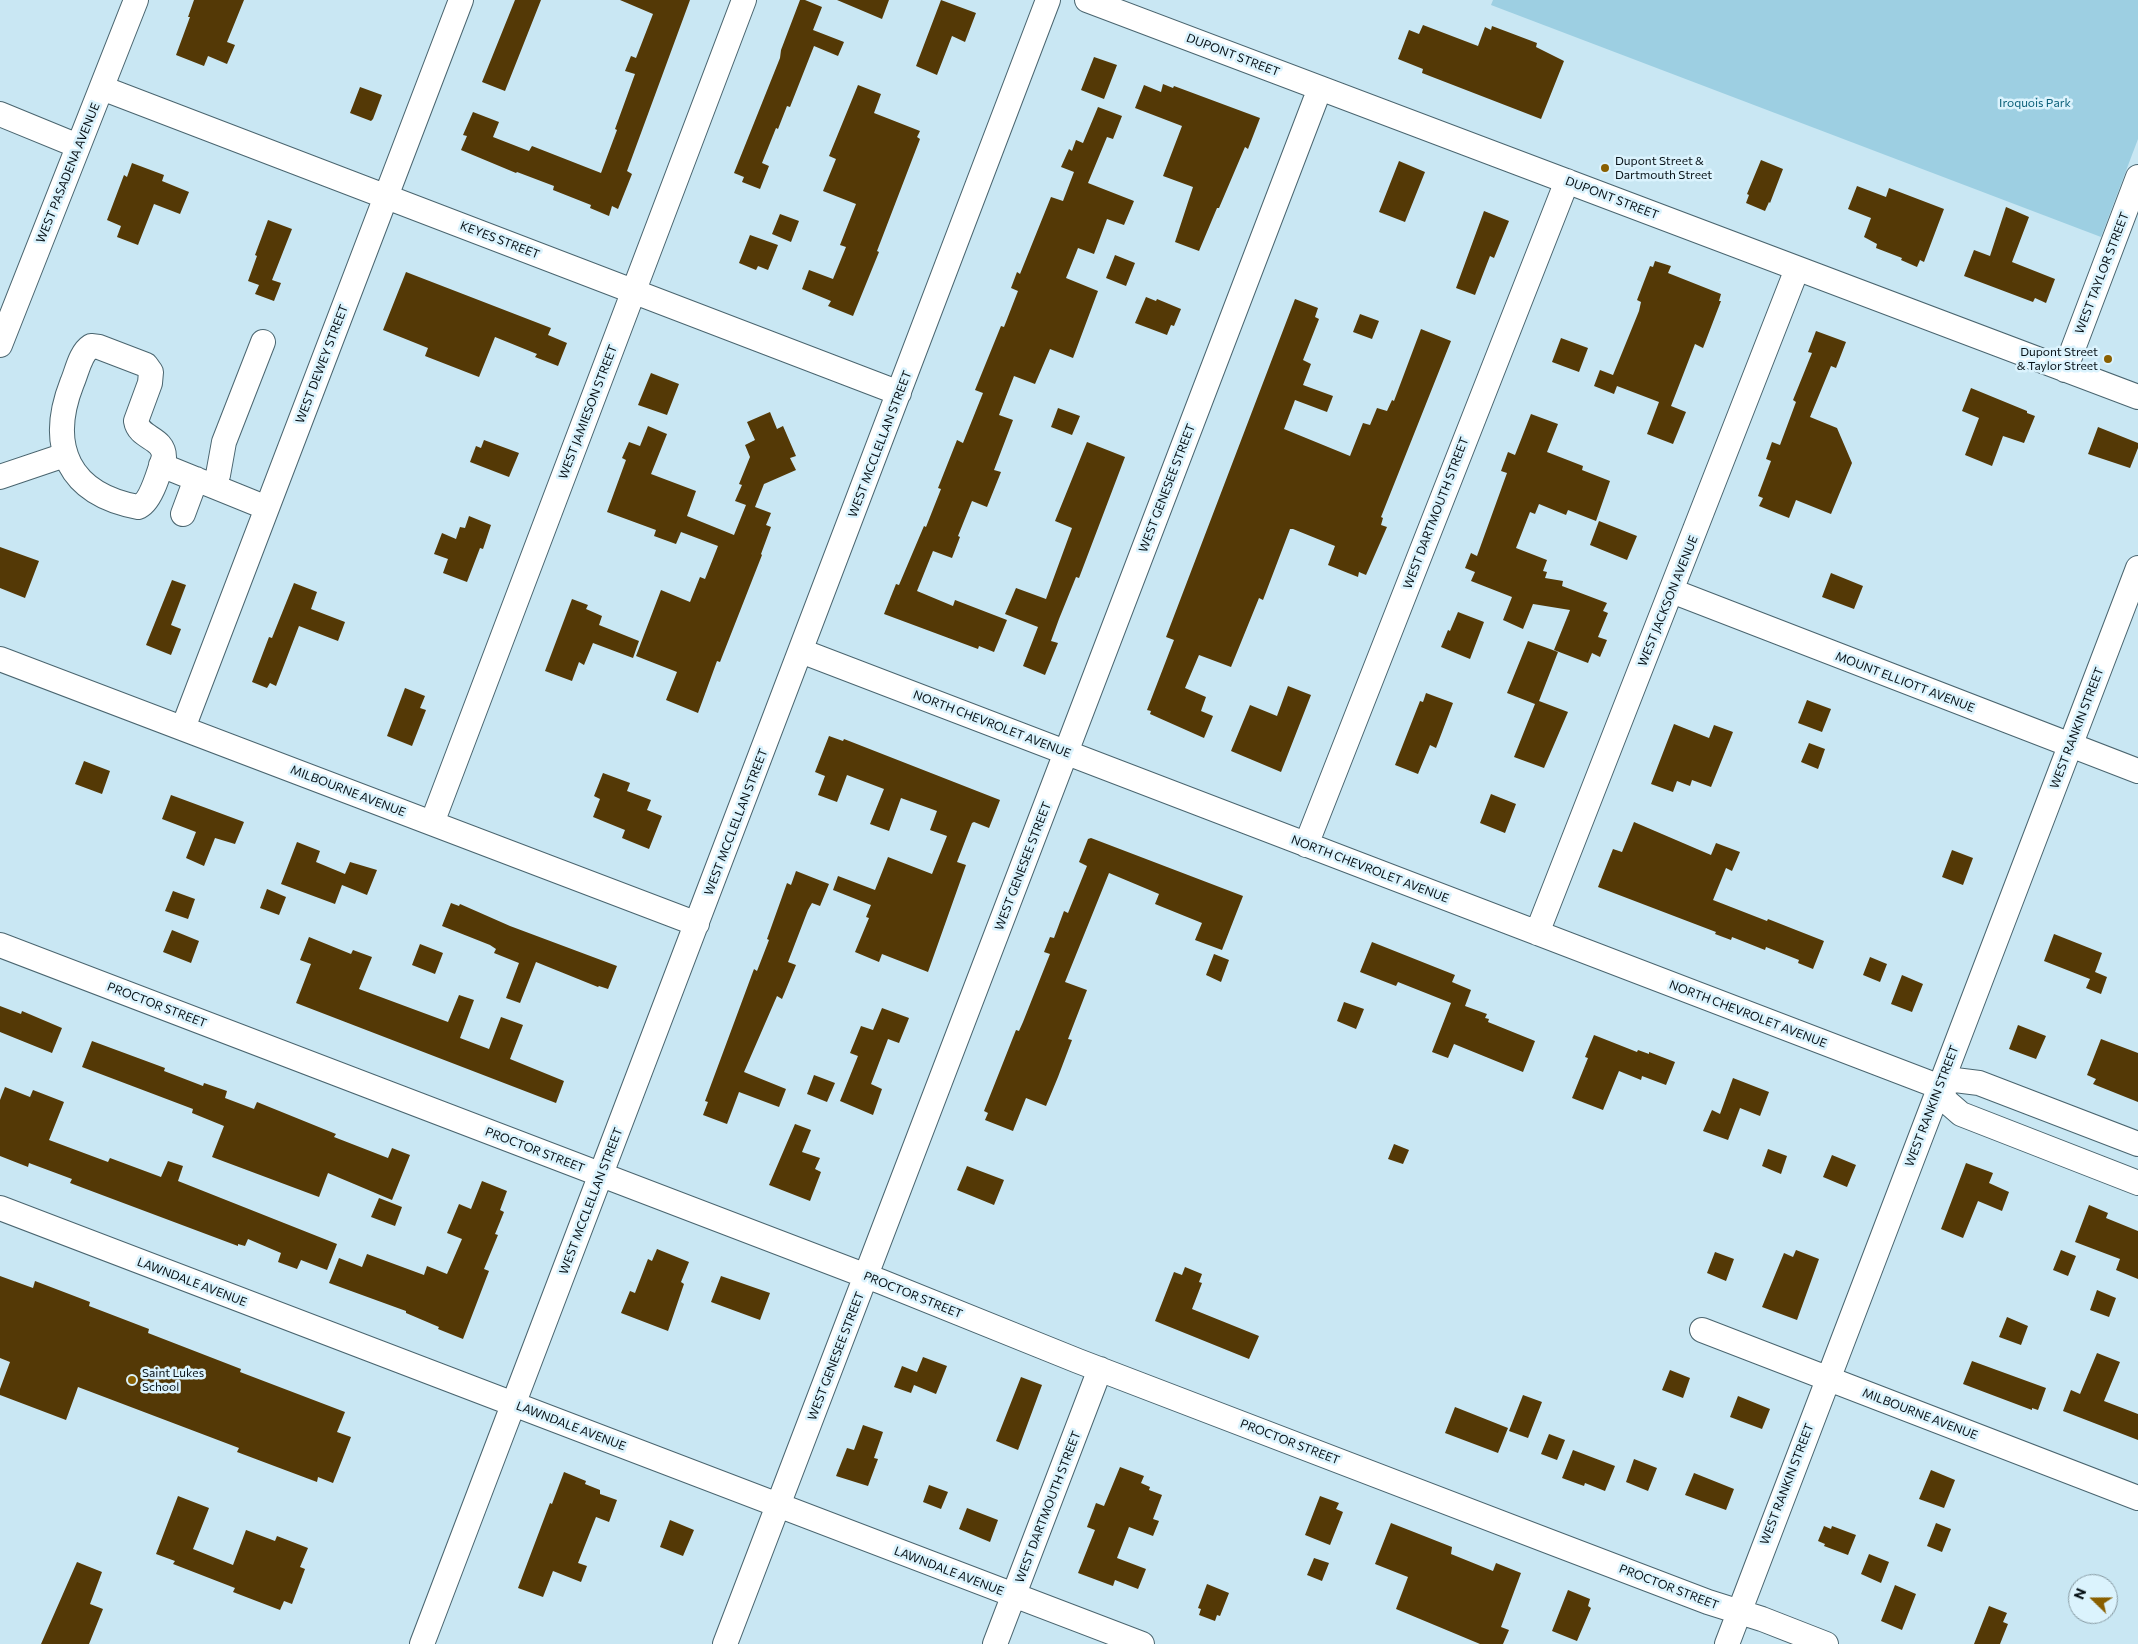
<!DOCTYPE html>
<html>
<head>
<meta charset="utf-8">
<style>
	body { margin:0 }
	#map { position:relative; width:2138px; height:1644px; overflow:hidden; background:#c9e7f3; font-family:Commissioner,sans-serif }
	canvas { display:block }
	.north { position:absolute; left:2068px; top:1574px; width:50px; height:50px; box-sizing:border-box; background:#dbf3fd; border:1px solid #8699a1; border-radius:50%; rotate:292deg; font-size:14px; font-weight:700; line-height:20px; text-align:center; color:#071116 }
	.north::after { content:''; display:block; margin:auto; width:18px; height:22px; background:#895f00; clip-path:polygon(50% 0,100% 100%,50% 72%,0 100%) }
</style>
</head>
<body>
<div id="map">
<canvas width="2138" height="1644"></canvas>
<div class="north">N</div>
</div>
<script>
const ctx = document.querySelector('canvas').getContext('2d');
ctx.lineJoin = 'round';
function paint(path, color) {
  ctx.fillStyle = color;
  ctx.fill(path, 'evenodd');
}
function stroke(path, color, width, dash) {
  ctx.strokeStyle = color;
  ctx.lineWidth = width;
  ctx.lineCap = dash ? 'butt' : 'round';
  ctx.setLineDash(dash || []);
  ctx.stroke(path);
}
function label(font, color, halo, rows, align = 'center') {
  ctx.font = font + ' Commissioner,sans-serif';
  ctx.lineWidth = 5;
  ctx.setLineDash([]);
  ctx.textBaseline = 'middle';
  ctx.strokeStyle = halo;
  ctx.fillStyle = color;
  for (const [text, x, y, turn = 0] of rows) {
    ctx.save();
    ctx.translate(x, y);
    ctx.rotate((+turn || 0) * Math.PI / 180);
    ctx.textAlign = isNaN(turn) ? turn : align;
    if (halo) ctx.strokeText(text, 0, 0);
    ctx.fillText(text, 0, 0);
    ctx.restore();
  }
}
const green = new Path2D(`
	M1493,0H2138V139L2101,237L1491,5Z`);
const building = new Path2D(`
	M194,0H244L227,42L235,45L227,64L208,56L204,66L176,55L190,17H188Z
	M515,0H541L505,91L482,82Z
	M620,0H690L627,171L632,174L618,209L612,206L609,216L590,208L591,205L553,190L554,186L517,172L516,173L461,150L467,136L463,135L473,112L499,122L493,137L529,151L532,146L601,173L617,130L615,129L635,74L625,71L631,56L636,58L653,14Z
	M800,0H805L822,7L813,30L844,42L838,56L814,46L790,107L787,106L778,129L776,128L762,163L769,166L760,189L742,182L744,177L734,173L780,58L781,50Z
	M837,0H889L882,19Z
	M941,0L976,13L965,42L952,36L937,75L916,66Z
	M1423,25L1478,46L1485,27L1491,30L1492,26L1537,43L1536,47L1564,61L1541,119L1422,73L1423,69L1398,59L1409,30L1419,34Z
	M1094,57L1117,65L1104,99L1081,90Z
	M1163,84L1173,88L1174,86L1260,118L1248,149L1245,147L1219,208H1217L1199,251L1175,242L1193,187L1163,176L1182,126L1135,108L1144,85L1161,92Z
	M858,85L881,94L874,113L920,131L917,137L920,139L877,251L879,252L853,316L828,306L831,301L802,289L809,270L833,279L846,247L840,245L856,204L823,191L836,159L829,156Z
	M360,87L382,95L373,119L371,121L350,113Z
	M1098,107L1122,116L1113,139L1107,137L1088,183L1134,201L1124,225L1107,219L1094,254L1078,248L1066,278L1098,291L1073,358L1050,349L1035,384L1014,376L999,415L1013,420L994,470L1001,472L987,507L972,501L958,536L960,537L952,558L933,551L917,591L953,606L955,600L1007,620L994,652L979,646L978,649L884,614L896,584L899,585L924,526L926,527L941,489L938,488L957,440L963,443L983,393L975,390L1001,326L1004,327L1018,291L1011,288L1017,272L1020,274L1051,197L1063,201L1074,172L1061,167L1069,149L1072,151L1076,140L1083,143Z
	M1761,160L1783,169L1770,203L1769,202L1765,211L1746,203L1749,195L1747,194Z
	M1399,161L1425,172L1405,222L1379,212Z
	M132,163L164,175L162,181L189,192L180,214L154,204L138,245L117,237L121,226L107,220L124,175L127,177Z
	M1857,186L1886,197L1889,188L1944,209L1924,262L1920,260L1917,267L1901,260L1902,258L1876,248L1877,244L1864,237L1871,218L1848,209Z
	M2006,207L2029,217L2012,262L2055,279L2046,303L2035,298L2033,302L1964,276L1974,250L1990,256Z
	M1484,211L1509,221L1494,258L1490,256L1475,295L1456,288Z
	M780,214L799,221L791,242L772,234Z
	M268,220L292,229L272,280L281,283L274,301L255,294L259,285L248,281L257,256L255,255Z
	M750,235L778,245L768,270L758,266L756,270L739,263Z
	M1115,255L1135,263L1126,286L1106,278Z
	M1655,261L1671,266L1668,273L1721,294L1719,301H1721L1703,348L1695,344L1671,406L1686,412L1673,444L1647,434L1659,402L1617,386L1614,394L1594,386L1600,370L1613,375L1639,311L1641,302L1637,300L1650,266L1653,267Z
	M406,272L551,328L548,335L567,343L558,366L535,357L537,354L495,337L479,377L425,356L428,348L383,330Z
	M1146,297L1156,301L1157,299L1181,309L1174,326L1171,325L1167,335L1135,323Z
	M1295,299L1318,308L1315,317L1319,319L1303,360L1311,364L1303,385L1333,396L1327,412L1295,400L1284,429L1350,456L1363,423L1370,425L1377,408L1387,411L1392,400L1394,401L1421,329L1451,341L1381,517L1383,518L1381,525L1387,527L1366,575L1359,572L1358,577L1328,565L1335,546L1293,529H1290L1263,600L1259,598L1231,667L1199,655L1185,688L1206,697L1201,711L1213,716L1204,738L1150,714L1151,711L1147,710L1174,640L1166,637Z
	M1360,314L1379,321L1372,339L1353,332Z
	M1816,331L1846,342L1836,368L1831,366L1810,417L1837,428L1852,463L1831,514L1796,500L1789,518L1759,506L1763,498L1758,496L1771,461L1766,459L1772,442L1780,445L1796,402L1793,400L1812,353L1808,352Z
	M1561,338L1588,348L1579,372L1552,362Z
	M651,373L679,384L667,415L638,405Z
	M1971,388L2027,411V413L2035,416L2024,443L2003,436L1992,466L1965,455L1979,418L1962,411Z
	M1058,408L1080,416L1072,435L1051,427Z
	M770,412L777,429L783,426L796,456L790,458L796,470L764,484L755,507L771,513L766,525L771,527L761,554L762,555L720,662L717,661L698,713L666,700L677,672L636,656L661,590L690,602L700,577L705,579L718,546L681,532L676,544L654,536L656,530L607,512L626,460L622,458L629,442L640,446L648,426L667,434L651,474L696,491L687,516L734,535L746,505L735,501L742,485L739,484L750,457L745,445L755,440L747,422Z
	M1531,414L1558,424L1547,452L1583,466L1582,470L1610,481L1596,521L1568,510L1566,515L1539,504L1535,514L1530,512L1516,548L1547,560L1543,571L1547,572L1545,578L1563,581L1562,586L1607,603L1603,611L1608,613L1598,637L1607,640L1600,657L1592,653L1588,663L1554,650L1570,610L1533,604L1523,629L1503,620L1512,597L1471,581L1475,572L1465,568L1471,553L1477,556L1507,473L1501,471L1508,452L1515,455Z
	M2098,427L2138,443V448L2130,468L2088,454Z
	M484,440L519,453L509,477L470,462L476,446L481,448Z
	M1087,442L1125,457L1079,578L1076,577L1059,619L1051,641L1058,643L1045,675L1023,666L1038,627L1005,614L1016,588L1046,599L1072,528L1055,521Z
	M469,516L491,525L483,549L480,548L467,582L443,573L448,559L434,554L442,533L456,539L460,527L465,528Z
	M1599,521L1637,536L1627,560L1590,545Z
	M0,547L39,561L25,598L0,588Z
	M1831,573L1863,586L1854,609L1822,597Z
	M172,580L186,585L171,625L181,629L171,655L146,645Z
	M294,583L317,592L311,609L345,622L338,641L299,626L276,686L270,683L267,688L252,682L269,637L272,638Z
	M572,599L588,605L586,609L602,616L599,625L639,641L633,658L593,643L584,665L579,662L572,681L545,671Z
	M1458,612L1484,622L1470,659L1441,647L1448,630L1450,631Z
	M1528,641L1558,652L1539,701L1568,712L1544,768L1514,757L1535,704L1507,693Z
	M1288,686L1311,695L1281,772L1231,751L1250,705L1277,716Z
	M405,688L425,696L420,708L426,710L412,746L387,736Z
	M1426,693L1453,703L1436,748L1430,745L1418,774L1395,765L1420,701L1423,702Z
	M1807,700L1831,709L1822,732L1798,723Z
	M1674,724L1709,738L1714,725L1733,732L1711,787L1692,780L1690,786L1677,781L1673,792L1651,784Z
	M829,736L843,741L844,739L1000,800L989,828L974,822L972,823L957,862L966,865L928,972L882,954L879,962L855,952L869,918L866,917L871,905L833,890L838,876L875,890L888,857L932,874L947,836L930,830L937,811L901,798L889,831L870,824L884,789L847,775L837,802L818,795L825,776L815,772Z
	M1809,743L1825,749L1818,769L1801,762Z
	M84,761L110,771L102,794L75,784Z
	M603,773L630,783L627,791L651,800L647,810L662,816L649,849L622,838L625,830L593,817L600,799L594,796Z
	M1491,794L1516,804L1505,833L1480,823Z
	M171,795L244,822L235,844L215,838L204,866L186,858L196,832L162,819Z
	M1634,822L1711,855L1716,843L1740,852L1732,871L1726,868L1713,900L1767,921L1768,919L1824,941L1813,969L1798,963L1799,960L1766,947L1765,950L1732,937L1731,940L1715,934L1716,932L1598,887L1613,849L1622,852Z
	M1091,838L1243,896L1222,950L1195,940L1202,923L1155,904L1159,894L1109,873L1065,982L1087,990L1068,1039L1072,1040L1058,1077L1046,1106L1026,1098L1013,1131L985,1120L988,1113L984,1111L1016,1030L1019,1031L1023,1022L1050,954L1044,952L1050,937L1054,938L1064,911L1068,913L1087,866L1079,862L1088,839Z
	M297,842L320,851L316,862L345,874L350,862L377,870L367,895L342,885L335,904L281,884Z
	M1952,850L1973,858L1963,885L1942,877Z
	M796,871L829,884L820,906L812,903L808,910L788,962L796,965L782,999L777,996L744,1072L786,1089L779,1107L739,1092L727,1124L703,1115L708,1102L705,1101L754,969L757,971L769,940L767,939L787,883L791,885Z
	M267,889L286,897L279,915L260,908Z
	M173,891L195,899L188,919L165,911Z
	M451,903L459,906L460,904L510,926L617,966L608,989L599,986L598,987L536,962L520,1003L506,998L519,963L494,953L496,949L490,945L442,926Z
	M172,930L199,941L191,963L163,952Z
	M2054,934L2102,953L2095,972L2107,977L2101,994L2086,988L2090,979L2044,961Z
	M309,937L351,954L353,950L372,957L359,989L448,1022L459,995L474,1000L460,1038L489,1049L501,1017L523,1025L510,1059L564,1081L556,1103L296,1003L311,964L300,960Z
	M1372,942L1455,975L1452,982L1471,990L1465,1006L1487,1014L1485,1018L1489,1019L1488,1022L1535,1041L1523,1072L1454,1044L1448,1058L1432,1052L1451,1003L1398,982L1396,986L1360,972Z
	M420,944L443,953L435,974L412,965Z
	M1214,954L1229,960L1221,982L1206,975Z
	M1870,957L1887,964L1880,982L1863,975Z
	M1902,975L1923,984L1912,1012L1891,1004Z
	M1344,1002L1364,1009L1356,1029L1337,1021Z
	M0,1006L21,1014L22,1011L62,1028L52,1053L0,1032Z
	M882,1008L909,1018L899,1043L888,1039L871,1084L882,1089L873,1115L840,1101L858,1056L850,1053L861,1026L873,1030Z
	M2018,1025L2046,1036L2036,1059L2009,1049Z
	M1594,1035L1637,1052L1638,1050L1649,1054V1052L1675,1062L1666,1085L1642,1076L1641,1080L1619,1071L1603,1110L1572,1098L1588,1058L1585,1057Z
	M2101,1039L2138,1053V1102L2093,1084L2096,1079L2087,1075Z
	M92,1041L165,1068L164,1071L203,1086L204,1083L227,1091L225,1098L254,1109L257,1102L336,1134L334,1137L388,1158L392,1148L410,1155L392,1200L328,1173L319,1197L212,1157L224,1126L192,1113L193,1109L82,1067Z
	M814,1075L835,1083L827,1102L807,1094Z
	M1733,1078L1769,1092L1760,1116L1740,1108L1728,1140L1703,1131L1712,1110L1720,1114Z
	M5,1087L30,1097L33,1090L64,1102L49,1140L108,1162L110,1158L161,1177L168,1161L183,1166L178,1181L337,1244L327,1270L301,1260L297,1269L278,1262L281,1253L248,1239L245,1246L238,1244V1246L70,1183L72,1179L29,1163L28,1167L0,1156V1100Z
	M795,1124L811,1130L802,1152L820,1158L815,1169L821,1172L810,1201L769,1185Z
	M1394,1144L1409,1150L1403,1164L1388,1159Z
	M1768,1149L1787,1156L1781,1174L1762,1166Z
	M1832,1155L1856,1165L1847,1187L1823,1177Z
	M1966,1163L1993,1173L1989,1183L2009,1192L2002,1211L1978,1201L1963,1238L1941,1229Z
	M967,1166L1004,1180L994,1205L957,1190Z
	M482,1181L507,1191L500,1210L504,1212L495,1234L498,1235L484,1269L489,1271L463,1339L438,1329L439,1327L406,1313V1311L329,1283L339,1258L362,1267L367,1254L424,1275L427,1266L447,1274L462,1239L447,1233L459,1204L471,1209Z
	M379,1198L402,1207L395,1226L371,1217Z
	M2089,1205L2108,1213L2106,1218L2138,1231V1279L2116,1270L2120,1259L2075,1242Z
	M657,1249L689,1262L681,1282L684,1284L668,1331L621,1313L630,1291L635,1293L648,1259L652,1261Z
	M1796,1250L1819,1259L1797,1320L1762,1307L1784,1253L1793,1257Z
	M2061,1250L2076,1256L2068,1276L2053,1270Z
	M1715,1252L1734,1259L1726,1281L1707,1273Z
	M1185,1267L1202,1274L1199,1282L1202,1283L1192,1309L1259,1336L1249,1359L1155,1321L1174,1272L1182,1275Z
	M0,1276L33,1288L35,1281L90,1302L89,1306L149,1329L148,1333L241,1369L240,1372L345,1412L337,1432L351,1437L333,1483L318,1477L317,1482L237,1452L239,1448L78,1387L66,1420L0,1395V1389L10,1362L0,1358Z
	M721,1276L770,1293L760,1320L711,1302Z
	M2097,1290L2116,1298L2109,1317L2090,1310Z
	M2007,1317L2028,1326L2021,1345L1999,1337Z
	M2097,1353L2120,1362L2104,1401L2138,1414V1440L2063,1411L2071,1390L2080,1394Z
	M923,1357L947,1366L936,1394L914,1385L911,1393L894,1387L902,1366L917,1372Z
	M1972,1361L2046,1388L2038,1410L2032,1408V1410L1963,1384Z
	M1670,1370L1690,1378L1683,1398L1662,1390Z
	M1021,1377L1042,1385L1018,1450L996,1441Z
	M1523,1395L1542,1402L1528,1438L1509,1431Z
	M1738,1396L1770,1409L1762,1429L1730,1417Z
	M1455,1407L1508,1428L1498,1453L1445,1433Z
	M863,1425L883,1432L874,1458L878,1459L868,1486L836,1476L847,1448L854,1450Z
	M1549,1434L1565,1440L1557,1460L1541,1454Z
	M1573,1450L1615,1466L1605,1491L1585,1483L1584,1486L1562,1478Z
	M1634,1459L1657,1468L1648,1491L1626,1482Z
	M1120,1467L1144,1476L1141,1483L1150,1487L1149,1490L1162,1495L1153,1519L1159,1521L1153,1536L1129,1527L1117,1558L1146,1569L1138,1589L1115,1580L1113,1586L1078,1573L1095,1530L1087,1527L1096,1503L1104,1506Z
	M1931,1470L1955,1480L1944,1508L1919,1499Z
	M564,1472L586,1481L585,1484L600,1490V1494L617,1500L609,1522L596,1517L578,1563L587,1566L581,1582L553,1571L543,1597L518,1588L550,1503L552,1504Z
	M1694,1473L1734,1489L1726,1510L1685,1495Z
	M929,1485L948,1492L941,1509L923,1502Z
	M178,1496L209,1508L193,1549L233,1565L246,1530L275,1541L277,1536L308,1548L300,1567L305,1569L292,1604L284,1601L280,1610L233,1592L235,1588L173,1564L175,1561L156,1554Z
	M1320,1496L1339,1503L1336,1509L1343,1512L1330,1545L1305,1535Z
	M967,1508L998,1520L990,1542L959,1529Z
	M670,1520L694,1530L683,1556L660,1547Z
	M1391,1523L1452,1547L1451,1554L1493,1571L1496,1563L1521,1573L1501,1627L1509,1630L1503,1644H1480L1396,1609L1408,1577L1375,1564Z
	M1936,1523L1951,1529L1942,1552L1927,1546Z
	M1824,1526L1831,1529L1832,1526L1856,1535L1848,1555L1824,1546L1825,1544L1818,1541Z
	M1869,1554L1889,1562L1881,1583L1861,1574Z
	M1314,1558L1329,1563L1322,1581L1307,1575Z
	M77,1562L102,1572L90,1604L103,1609L89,1644H41Z
	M1207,1584L1229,1593L1220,1616L1217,1615L1215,1621L1199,1615L1201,1609L1198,1608Z
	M1895,1585L1916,1594L1902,1630L1881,1621Z
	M1568,1590L1590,1599L1588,1606L1591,1608L1577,1641L1552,1631Z
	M1989,1606L2007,1613L2003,1622L2008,1624L2000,1644H1974Z`);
const minor = new Path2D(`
	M1087,0L2138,397
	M102,88L899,393
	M0,114L78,146
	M0,345L136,0
	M91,346L99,347L146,365L151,372L150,383L136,421C139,439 164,437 164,457C160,469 151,503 138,507C69,494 47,447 72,383C77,372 80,353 91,346Z
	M2065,370L2138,177
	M161,465L267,508
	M0,477L65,455
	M214,486L218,475L224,442L263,342
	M183,514L196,479
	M1672,591L2138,771
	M801,651L1940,1087L1946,1101L1961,1114L2138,1183
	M0,659L697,924
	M183,728L461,0
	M432,823L744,0
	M1306,845L1567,181
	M1537,933L1797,269
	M0,945L882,1282L1078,1361L1548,1541L1708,1602L1762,1619L1826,1644
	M1940,1087L1955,1080L1979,1083L2138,1144
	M0,1208L1142,1644
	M1702,1330L2138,1498
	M422,1644L1048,0
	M725,1644L1320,88
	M995,1644L1100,1369
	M1727,1644L2138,568`);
const markers = [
	[1605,168,5,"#895f00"],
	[2108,359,5,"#895f00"],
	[132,1380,5,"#895f00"]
];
const streetNames = [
	["DUPONT STREET",1233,55,21],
	["WEST PASADENA AVENUE",68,173,-68],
	["DUPONT STREET",1612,198,21],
	["KEYES STREET",500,240,21],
	["WEST TAYLOR STREET",2102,273,-69],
	["WEST DEWEY STREET",322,364,-69],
	["WEST JAMIESON STREET",588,412,-69],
	["WEST MCCLELLAN STREET",880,444,-69],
	["WEST GENESEE STREET",1167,488,-69],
	["WEST DARTMOUTH STREET",1436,513,-69],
	["WEST JACKSON AVENUE",1668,601,-68],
	["MOUNT ELLIOTT AVENUE",1905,682,21],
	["NORTH CHEVROLET AVENUE",992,724,21],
	["WEST RANKIN STREET",2077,728,-69],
	["MILBOURNE AVENUE",348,791,21],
	["WEST MCCLELLAN STREET",736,822,-69],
	["WEST GENESEE STREET",1023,866,-69],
	["NORTH CHEVROLET AVENUE",1370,869,21],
	["PROCTOR STREET",157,1005,21],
	["NORTH CHEVROLET AVENUE",1748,1014,21],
	["WEST RANKIN STREET",1932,1106,-69],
	["PROCTOR STREET",535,1150,21],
	["WEST MCCLELLAN STREET",591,1201,-69],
	["LAWNDALE AVENUE",192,1282,21],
	["PROCTOR STREET",913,1295,22],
	["WEST GENESEE STREET",836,1356,-69],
	["MILBOURNE AVENUE",1920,1414,21],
	["LAWNDALE AVENUE",571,1426,21],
	["PROCTOR STREET",1290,1442,21],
	["WEST RANKIN STREET",1787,1484,-69],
	["WEST DARTMOUTH STREET",1048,1507,-69],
	["LAWNDALE AVENUE",949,1571,21],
	["PROCTOR STREET",1669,1587,21]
];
const parkNames = [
	["Iroquois Park",2035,103]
];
const poiNames = [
	["Dupont Street &",1615,161],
	["Dartmouth Street",1615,175],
	["Dupont Street",2098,352,"right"],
	["& Taylor Street",2098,366,"right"],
	["Saint Lukes",142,1373],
	["School",142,1387]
];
paint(green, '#9dcfe2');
paint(building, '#543906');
stroke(minor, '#4a656f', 26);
stroke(minor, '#fff', 24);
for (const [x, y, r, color] of markers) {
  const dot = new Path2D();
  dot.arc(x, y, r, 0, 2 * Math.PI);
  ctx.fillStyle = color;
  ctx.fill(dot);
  stroke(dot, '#dbf3fd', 2);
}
label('12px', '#071116', '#dbf3fd', streetNames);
label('12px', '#0c6079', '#dbf3fd', parkNames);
label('12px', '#071116', '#dbf3fd', poiNames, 'left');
</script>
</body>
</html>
